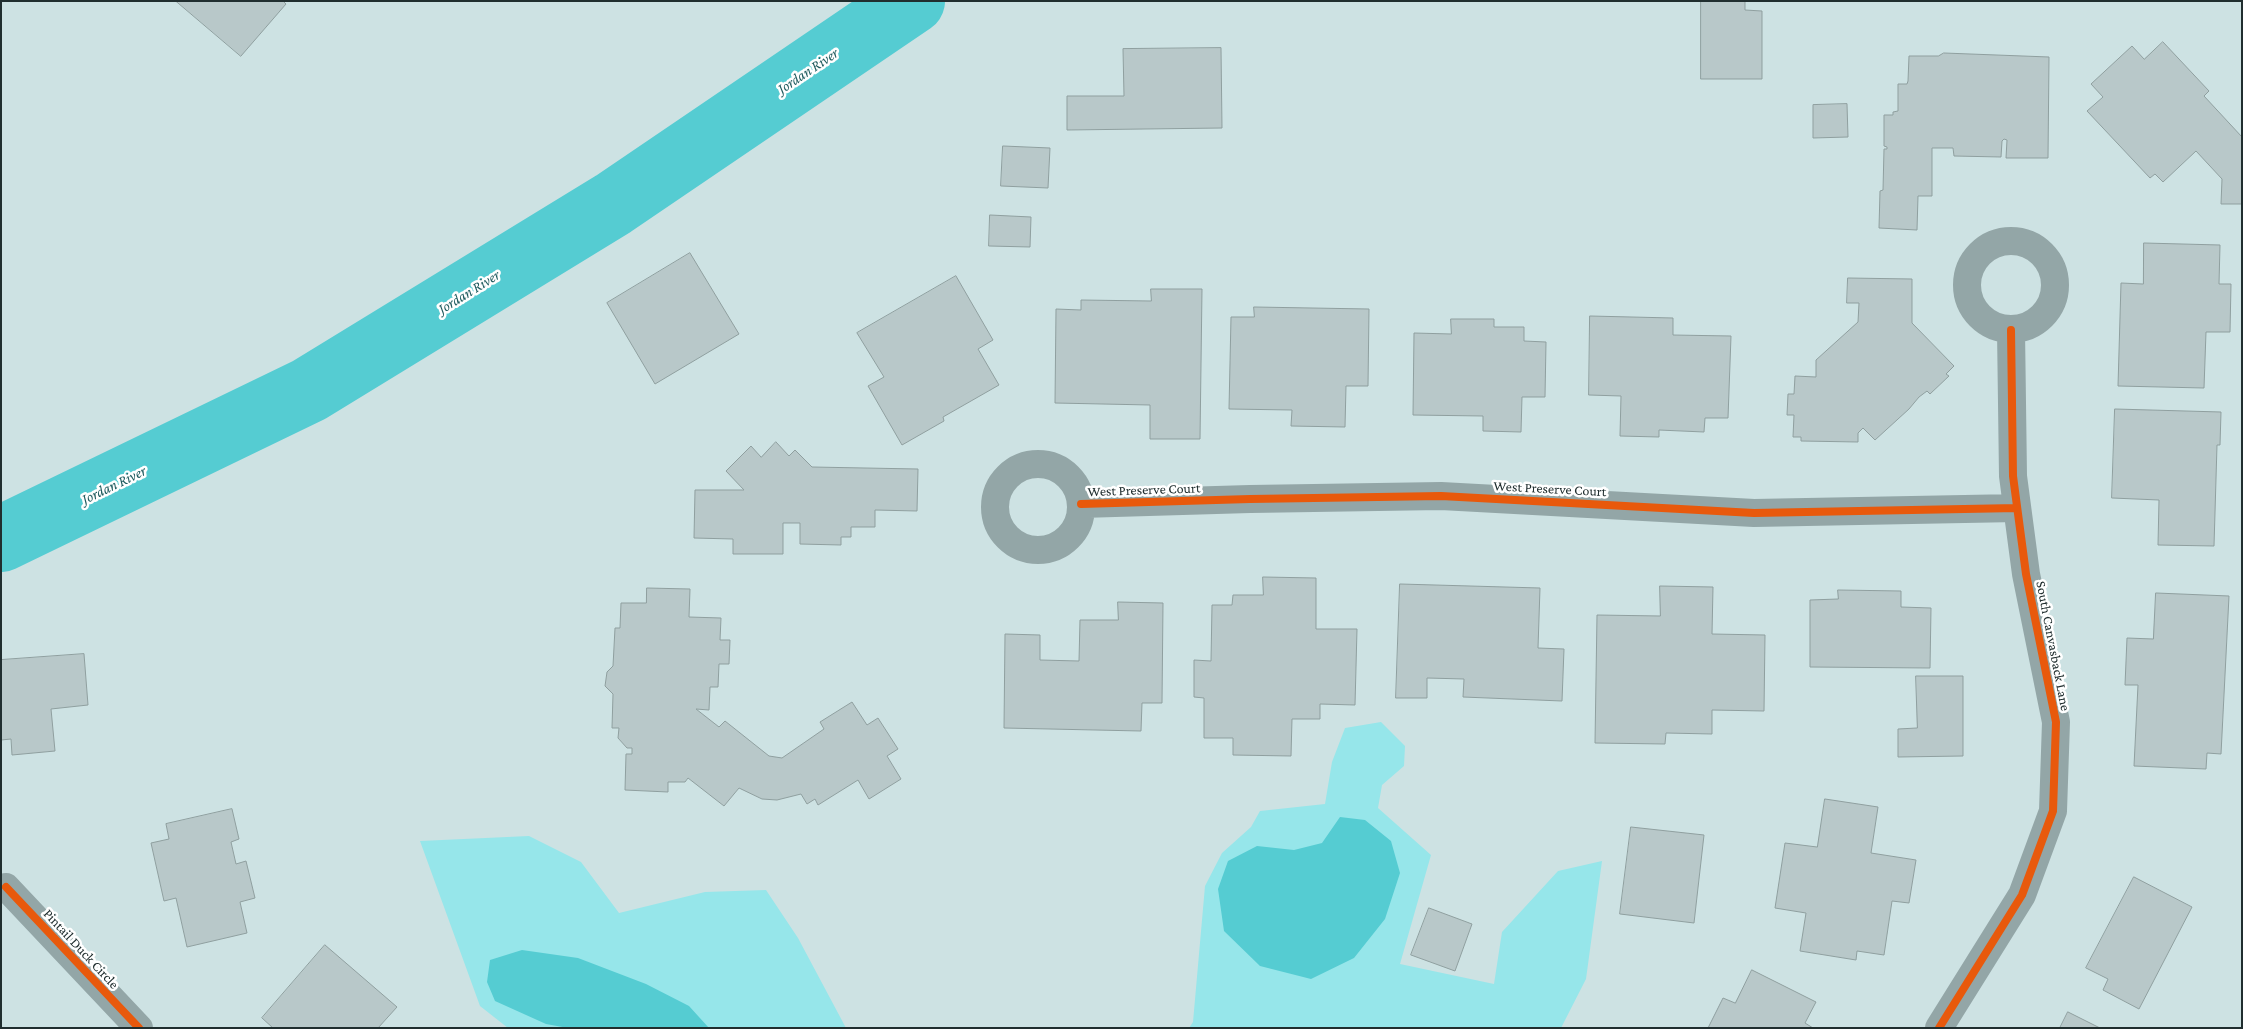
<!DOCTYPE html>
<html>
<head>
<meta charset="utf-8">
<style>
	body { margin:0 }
	#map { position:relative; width:2243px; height:1029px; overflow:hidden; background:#cde2e3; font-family:"Crimson Pro",serif }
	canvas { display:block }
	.frame { position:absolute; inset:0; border:2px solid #202e2f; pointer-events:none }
</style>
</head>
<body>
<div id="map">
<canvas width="2243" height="1029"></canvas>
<div class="frame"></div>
</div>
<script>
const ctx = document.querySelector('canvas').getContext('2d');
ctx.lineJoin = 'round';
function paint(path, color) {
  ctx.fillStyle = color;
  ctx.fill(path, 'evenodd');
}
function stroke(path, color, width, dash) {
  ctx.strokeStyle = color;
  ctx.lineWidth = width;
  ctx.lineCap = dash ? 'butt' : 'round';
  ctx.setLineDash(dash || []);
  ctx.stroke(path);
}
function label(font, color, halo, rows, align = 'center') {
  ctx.font = font + ' "Crimson Pro",serif';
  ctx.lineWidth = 5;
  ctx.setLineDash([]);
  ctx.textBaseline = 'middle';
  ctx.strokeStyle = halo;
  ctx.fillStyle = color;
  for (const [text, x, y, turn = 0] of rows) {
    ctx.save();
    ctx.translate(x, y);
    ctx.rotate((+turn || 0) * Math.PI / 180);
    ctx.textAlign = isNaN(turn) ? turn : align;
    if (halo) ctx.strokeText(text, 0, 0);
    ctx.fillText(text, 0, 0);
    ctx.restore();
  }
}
const green = new Path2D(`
	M1381,722L1405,746L1404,766L1382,785L1378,808L1431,855L1400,964L1494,984L1502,932L1558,871L1602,861L1586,979L1561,1028H1189L1193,1022L1205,886L1222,853L1251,827L1260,811L1325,804L1332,762L1345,728Z
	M529,836L581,862L619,913L705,892L766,890L798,938L846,1028H508L480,1006L420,841Z`);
const water = new Path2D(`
	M1340,817L1365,820L1391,841L1400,873L1385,919L1354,958L1311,979L1260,966L1224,931L1218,889L1228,861L1257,846L1294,850L1322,843Z
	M522,950L578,958L646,984L689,1006L709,1028H568L546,1024L495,1001L487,982L490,960Z`);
const river = new Path2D(`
	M1,539L309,390L613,204L912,1`);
const building = new Path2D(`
	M176,1H283L286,4L241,56Z
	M1701,1H1745V10L1762,11V79H1701Z
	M2163,42L2209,91L2204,96L2242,137V204H2221L2222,179L2196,151L2163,182L2155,174L2150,178L2087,111L2103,97L2091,84L2132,46L2144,59Z
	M1221,48L1222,128L1067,130V96H1124L1123,49Z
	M1944,53L2049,57L2048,158H2006L2007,140L2004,139L2002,141L2001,157L1954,156L1953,148H1932V196H1918L1917,230L1879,228L1880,191L1883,190L1884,149H1887V147L1884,146V115H1893V112L1898,111V84H1907L1908,81L1909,56H1938Z
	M1847,104L1848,137L1813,138V105Z
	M1003,146L1050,148L1048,188L1001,186Z
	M990,215L1031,217L1030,247L989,246Z
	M2144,243L2220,245L2219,284H2231L2230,332H2206L2204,388L2118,386L2121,283L2143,284Z
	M690,253L739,334L655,384L607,303Z
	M956,276L993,340L978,349L999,385L943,417L944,421L902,445L868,386L884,377L857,333Z
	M1848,278L1912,279V323L1954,366L1946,374L1949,376L1930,394L1927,391L1919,397L1909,409L1875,440L1863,428L1858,433V442L1801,441V437H1793L1794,415H1787L1788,394H1794L1795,376L1816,377V360L1858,322L1859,303H1847Z
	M1151,289H1202L1200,439H1150V405L1055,403L1056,309L1081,310V300L1151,301Z
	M1254,307L1369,309L1368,386H1346L1345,427L1291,426L1292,410L1229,409L1231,317H1254Z
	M1590,316L1673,318V335L1731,336L1728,418H1705L1704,432L1659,430V437L1620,436L1621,396L1589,395Z
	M1451,319H1494V327H1524V341L1546,342L1545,397H1522L1521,432L1483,431V416L1413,415L1414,333L1451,334Z
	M2115,409L2221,412L2220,445H2217L2214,546L2158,545L2159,500L2112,498Z
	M776,442L789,456L795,450L812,467L918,469L917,511L875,510V527H851V537H841V545L800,544V523H783V554H733V539L694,538L695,490H744L726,471L751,446L761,457Z
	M1263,577L1316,578V629H1357L1355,705L1320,704V719H1292L1291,756L1233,755V738H1204V698L1194,697V660L1211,661L1212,605H1232L1233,595H1263Z
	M1400,584L1540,588L1538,648L1564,649L1562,701L1463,697L1464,679L1427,678V698H1396Z
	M1660,586L1713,587L1712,634L1765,635L1764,711L1712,710V734L1666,733L1665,744L1595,743L1597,615L1660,616Z
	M647,588L690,589L689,617L721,618L720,640H730L729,664H719L718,687H710L709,710L696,709L719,727L725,721L769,756L782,758L824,729L820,722L852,702L867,725L878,718L898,749L887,756L901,779L869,799L858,780L818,805L815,799L807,804L801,794L777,800L762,799L739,788L724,806L688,778L685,782H668V792L625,790L626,754H632V748H627L618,738L619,728H612L613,694L605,686L607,672L613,666L615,628H620L621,603H646Z
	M1838,590L1901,591V607L1931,608L1930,668L1810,667V600L1838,599Z
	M2156,593L2229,596L2221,754L2207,753L2206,769L2134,766L2138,685H2125L2127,638L2153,639Z
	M1118,602L1163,603L1162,703H1142L1141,731L1004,728L1005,634L1040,635V660L1079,661L1080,620H1118Z
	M84,654L88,705L51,709L55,751L12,755L11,739L1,740V660Z
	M1916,676H1963V756L1898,757V729L1917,728Z
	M1825,799L1878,807L1871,853L1916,860L1909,903L1892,901L1884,955L1857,951L1856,960L1800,951L1806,913L1775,908L1785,843L1817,847Z
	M232,809L239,839L231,842L236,864L246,861L255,898L240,902L247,933L187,947L176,898L164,901L151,843L169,839L166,824Z
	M1631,827L1704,835L1694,923L1620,914Z
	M2134,877L2192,907L2139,1009L2103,990L2108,979L2086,968Z
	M1429,908L1472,924L1455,971L1411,955Z
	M325,945L397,1007L378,1028H273L262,1018Z
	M1752,970L1816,1002L1805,1023L1813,1028H1708L1723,998L1735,1003Z
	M2068,1012L2100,1028H2060Z`);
const street = new Path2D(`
	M1967 285a44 44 0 1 1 88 0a44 44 0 1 1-88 0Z
	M995 507a43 43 0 1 1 86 0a43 43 0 1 1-86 0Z
	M1081,504L1250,499L1441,496L1754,513L2017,508
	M6,887L139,1028
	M1939,1028L2022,895L2053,811L2056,722L2026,574L2013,476L2011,330`);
const cycleway = new Path2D(`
	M1081,504L1250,499L1441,496L1754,513L2017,508
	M6,887L139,1028
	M1939,1028L2022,895L2053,811L2056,722L2026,574L2013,476L2011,330`);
const streetNames = [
	["West Preserve Court",1550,489,3],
	["West Preserve Court",1144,490,-2],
	["South Canvasback Lane",2053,646,79],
	["Pintail Duck Circle",81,949,47]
];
const waterNames = [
	["Jordan River",808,71,-34],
	["Jordan River",469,292,-32],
	["Jordan River",114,485,-26]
];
paint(green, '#96e6ea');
paint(water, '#55ccd2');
stroke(river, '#55ccd2', 66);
paint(building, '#b8c8c9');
stroke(building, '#8f9f9f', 1);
stroke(street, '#93a6a7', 28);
stroke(cycleway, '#e8590c', 8);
label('14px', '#202e2f', '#fff', streetNames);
label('italic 15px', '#1d5a5d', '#fff', waterNames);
</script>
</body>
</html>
